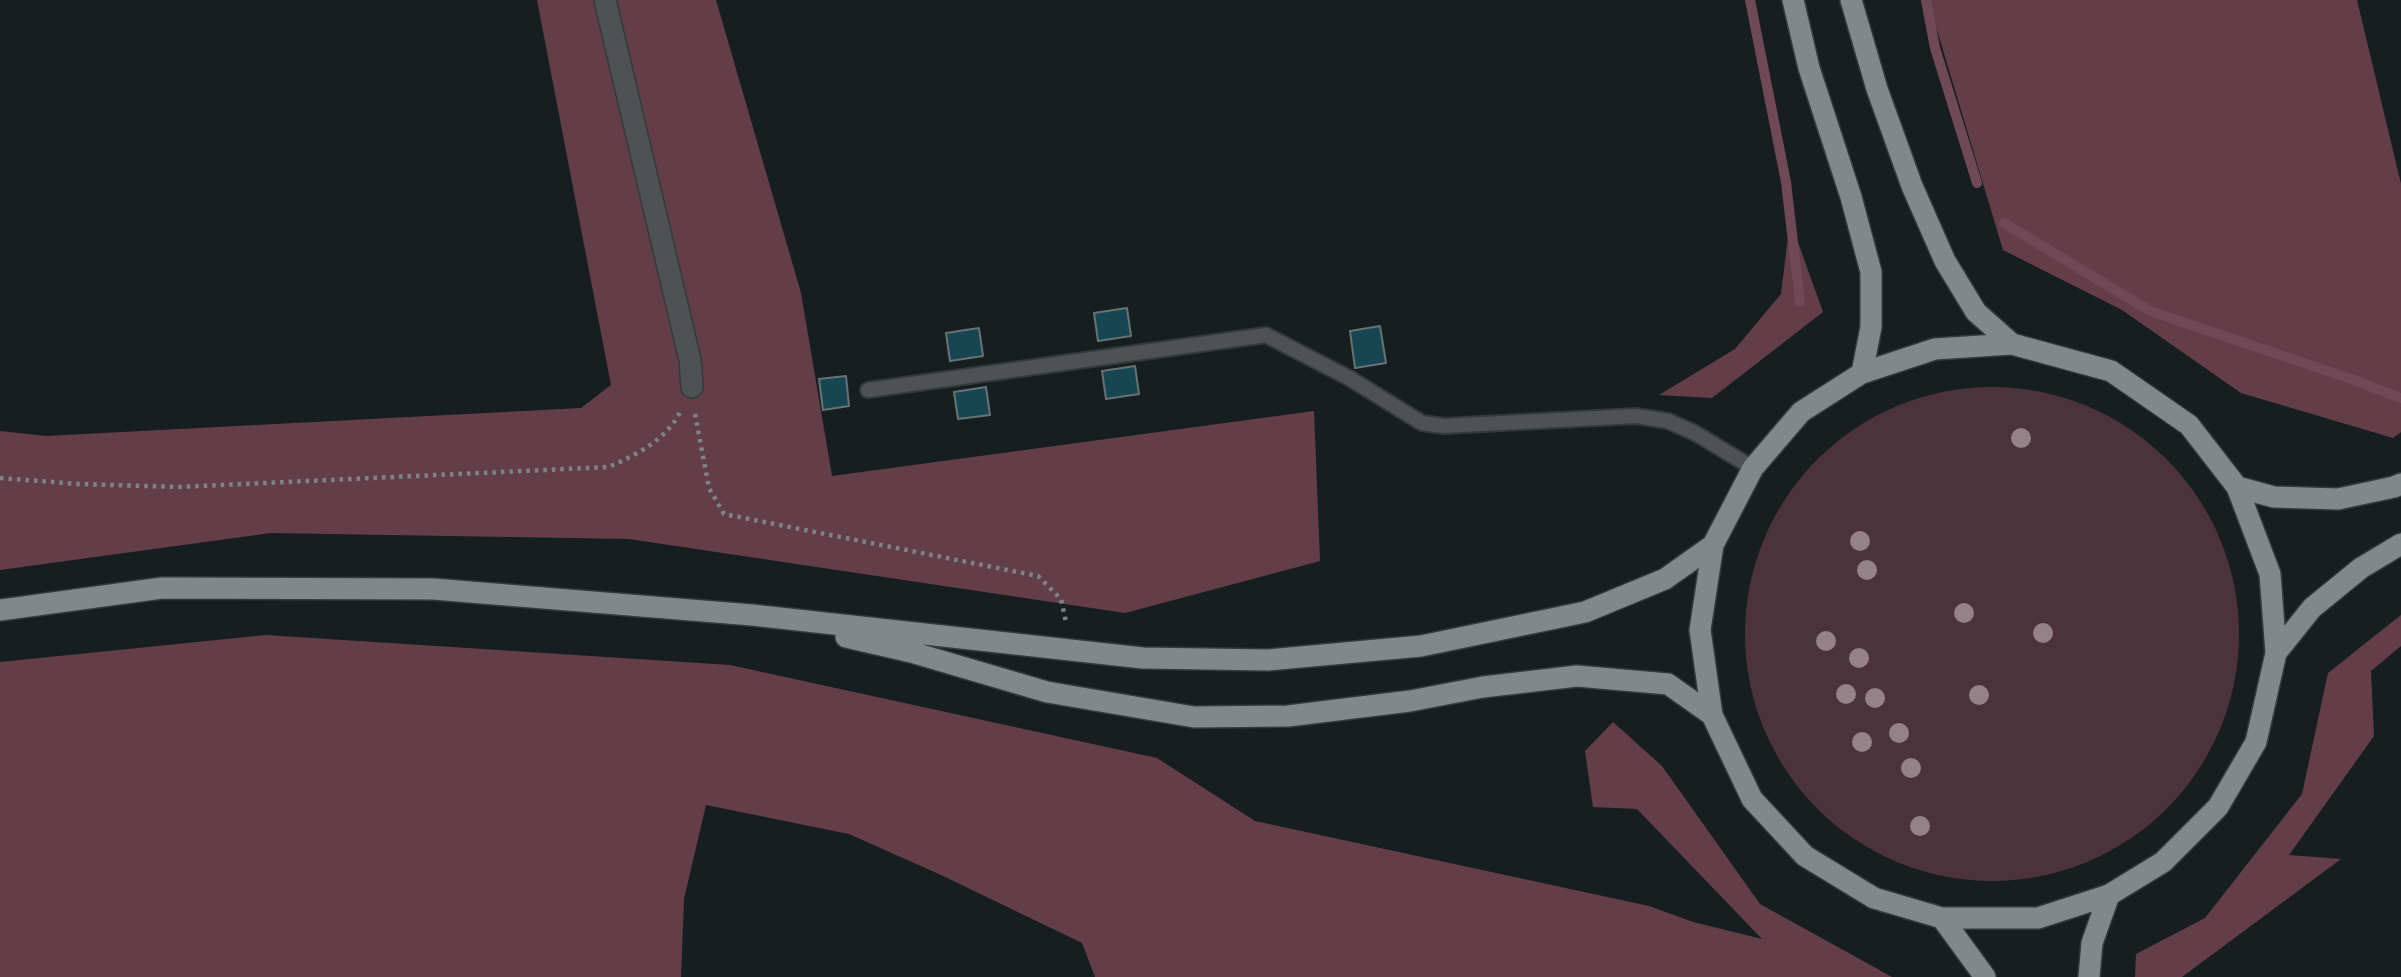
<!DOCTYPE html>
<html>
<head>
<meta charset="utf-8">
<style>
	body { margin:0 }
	canvas { display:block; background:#161e20 }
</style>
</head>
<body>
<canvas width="2401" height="977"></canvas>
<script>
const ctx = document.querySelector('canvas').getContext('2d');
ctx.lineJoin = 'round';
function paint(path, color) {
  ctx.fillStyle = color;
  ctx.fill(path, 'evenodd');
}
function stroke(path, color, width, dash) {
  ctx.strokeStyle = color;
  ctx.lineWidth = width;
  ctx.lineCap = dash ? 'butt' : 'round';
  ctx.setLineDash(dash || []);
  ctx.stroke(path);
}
const green = new Path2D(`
	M1745 634a247 247 0 1 1 494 0a247 247 0 1 1-494 0Z`);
const forest = new Path2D(`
	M537,0H716L801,293L832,476L1314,411L1320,561L1125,613L629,539L271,533L0,570V431L46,436L581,408L611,385Z
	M1928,0H2357L2401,184V432L2393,438L2241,393L2122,310L2003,250Z
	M1790,220L1823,312L1712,398L1659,395L1735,349L1781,294Z
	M2401,615V646L2371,671L2374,736L2289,855L2341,859L2182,977H2135L2136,954L2205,918L2302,794L2328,673Z
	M266,635L730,665L1157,758L1255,821L1649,906L1693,922L1762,939L1637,809L1593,807L1585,751L1613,722L1662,766L1760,904L1892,977H1095L1082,943L941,875L849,834L706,805L684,899L681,977H0V662Z`);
const stream = new Path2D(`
	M1750,0L1786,182L1800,302
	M1926,0L1935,48L1977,183
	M2004,223L2150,311L2357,381L2401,398`);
const building = new Path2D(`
	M1127,308L1131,336L1098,341L1094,313Z
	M1380,326L1386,363L1355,368L1350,331Z
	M979,328L983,356L950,361L946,333Z
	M1135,366L1139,394L1106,399L1102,371Z
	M846,376L849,406L823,410L819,379Z
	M986,387L990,415L958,419L954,392Z`);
const path = new Path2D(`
	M695,414L709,488L724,514L1038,576L1061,599L1066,622
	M0,478L79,484L178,487L609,467C637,454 667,440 681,410`);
const lane = new Path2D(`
	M868,390L1266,335L1349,378L1422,423L1444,426L1636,416L1668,421L1695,433L1753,468`);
const street = new Path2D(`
	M605,0L690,360L692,387`);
const primary = new Path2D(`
	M1793,0L1809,68L1851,197L1871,272V327L1862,373
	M1851,0L1877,89L1912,186L1945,261L1976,312L2012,344
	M2237,487L2270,574L2276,653L2256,742L2218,807L2163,862L2109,895L2038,918H1942L1874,898L1805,856L1752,799L1712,715L1700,630L1713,545L1753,468L1801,412L1862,373L1935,349L2012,344L2111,371L2189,425L2237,487L2274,497L2338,499L2394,487L2401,484
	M0,610L162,588L433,589L752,615L1143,658L1268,660L1421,646L1585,612L1665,579L1713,545
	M846,637L911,652L1047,692L1194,717L1288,716L1410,701L1483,687L1577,676L1668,684L1712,715
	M2276,653L2312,608L2361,568L2401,544
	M1942,918L1985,977
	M2089,977L2092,943L2109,895`);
const trees = [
	[2021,438],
	[1860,541],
	[1867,570],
	[1964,613],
	[2043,633],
	[1826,641],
	[1859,658],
	[1846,694],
	[1979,695],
	[1875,698],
	[1899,733],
	[1862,742],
	[1911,768],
	[1920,826]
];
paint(green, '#4c323a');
paint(forest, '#633e49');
stroke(stream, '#6f4955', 10);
paint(building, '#164651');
stroke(building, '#687274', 2);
stroke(lane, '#323a3c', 18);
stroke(street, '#323a3c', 24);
stroke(primary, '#323a3c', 24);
stroke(path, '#7d8486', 4.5, [3.5, 5]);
stroke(lane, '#4e5253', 14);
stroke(street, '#4e5253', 21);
stroke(primary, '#80888a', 21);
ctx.fillStyle = '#958188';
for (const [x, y] of trees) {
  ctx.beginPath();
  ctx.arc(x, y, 10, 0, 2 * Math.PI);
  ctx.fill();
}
</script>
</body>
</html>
